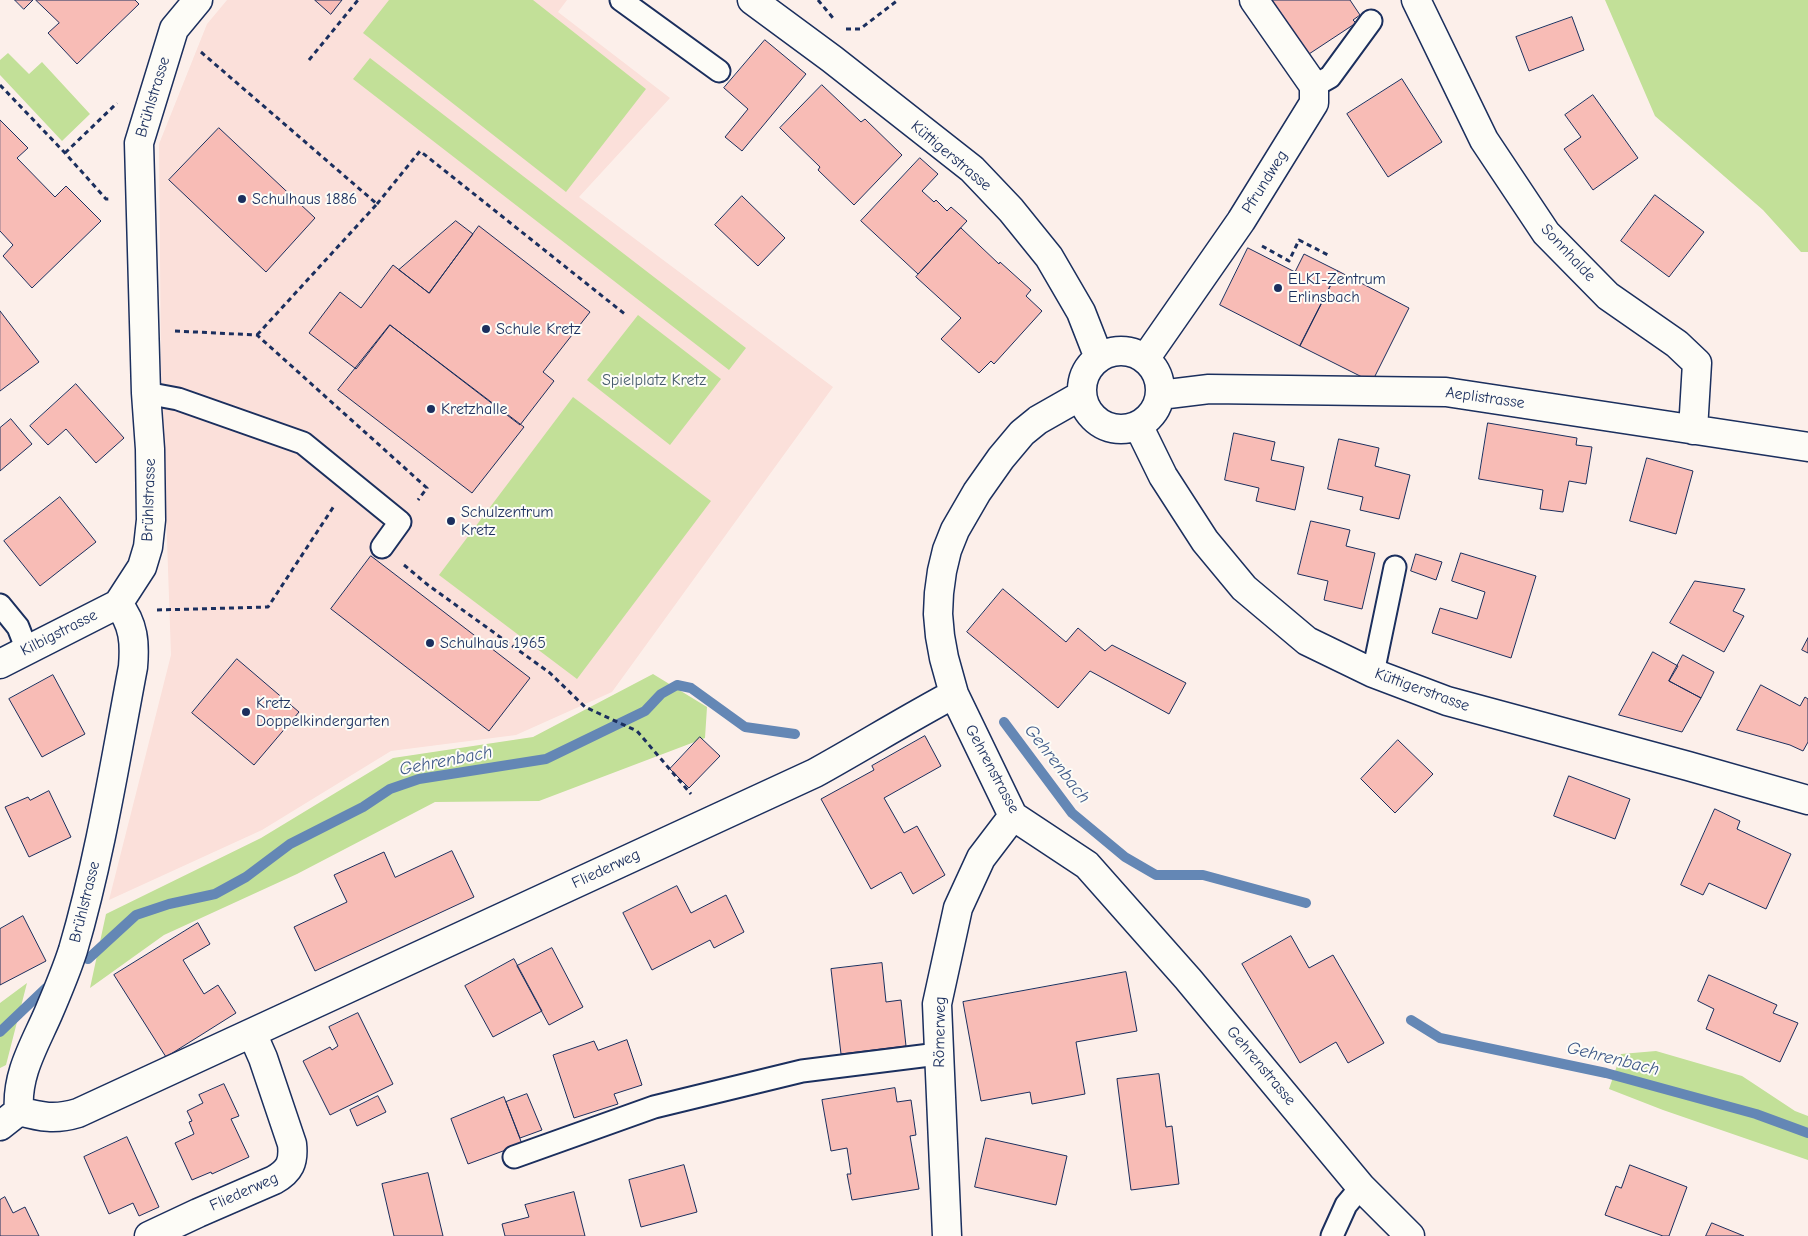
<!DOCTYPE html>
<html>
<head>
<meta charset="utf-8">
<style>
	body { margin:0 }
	canvas { display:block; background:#fcefea }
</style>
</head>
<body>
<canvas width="1808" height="1236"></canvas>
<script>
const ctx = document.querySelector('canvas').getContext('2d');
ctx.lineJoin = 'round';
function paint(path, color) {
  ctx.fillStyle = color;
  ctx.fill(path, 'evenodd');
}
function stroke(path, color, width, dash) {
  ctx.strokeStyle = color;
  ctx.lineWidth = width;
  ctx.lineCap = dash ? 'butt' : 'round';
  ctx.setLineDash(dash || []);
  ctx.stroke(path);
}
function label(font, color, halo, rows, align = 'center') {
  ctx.font = font + ' "Comic Neue",sans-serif';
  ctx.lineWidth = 4;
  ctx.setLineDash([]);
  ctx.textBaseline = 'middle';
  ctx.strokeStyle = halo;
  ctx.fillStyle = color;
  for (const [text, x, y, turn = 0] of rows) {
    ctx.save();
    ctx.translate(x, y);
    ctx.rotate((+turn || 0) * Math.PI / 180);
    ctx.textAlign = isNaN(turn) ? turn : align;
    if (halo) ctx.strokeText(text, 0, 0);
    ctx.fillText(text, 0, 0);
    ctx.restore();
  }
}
const built = new Path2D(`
	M227,0H567L558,12L670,98L579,197L833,387L612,692L516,735L391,751L262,830L109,900L171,655L161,368L159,144L207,24Z`);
const green = new Path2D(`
	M389,0H533L646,89L566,192L363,33Z
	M1605,0H1808V252H1801L1763,210L1655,116Z
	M8,53L29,74L42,62L90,114L62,141L0,75V60Z
	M370,58L746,348L729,370L353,79Z
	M638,315L721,379L670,445L587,380Z
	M573,397L711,501L577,679L439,575Z
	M653,674L707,707L705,738L539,801L435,802L297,874L164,935L90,988L106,914L261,838L393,758L533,737Z
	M27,983L6,1065L0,1068V1003Z
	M1656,1051L1742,1076L1795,1111L1808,1116V1160L1663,1110L1609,1089L1621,1054Z`);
const stream = new Path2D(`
	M1004,722L1072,813L1125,857L1156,875H1203L1306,903
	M88,959L136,915L169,904L215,894L246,877L290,844L363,807L390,789L419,779L546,759L645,711L661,694L677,685L691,688L745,727L795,734
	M1411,1020L1440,1038L1606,1073L1756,1114L1808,1133
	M0,1032L46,988`);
const building = new Path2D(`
	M15,0H33L24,9Z
	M36,0H135L139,4L77,64L48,33L59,23Z
	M315,0H342L331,14Z
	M1272,0H1350L1360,15L1353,20L1356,23L1309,54Z
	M1572,17L1584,50L1529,71L1516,37Z
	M765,40L806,74L742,151L725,137L748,109L724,88Z
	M1402,79L1442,142L1388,177L1347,114Z
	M822,85L861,122L865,119L902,155L854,205L818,170L820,167L780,128Z
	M1593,95L1638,158L1593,190L1564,149L1581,137L1565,115Z
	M0,120L28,148L17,158L55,197L66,186L101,221L32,288L3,256L13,245L0,231Z
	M219,128L315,218L266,272L169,180Z
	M920,158L938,174L922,191L934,202L936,200L947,211L951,207L967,221L918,274L861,221Z
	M1655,195L1704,232L1669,277L1621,241Z
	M742,196L785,238L758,266L715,225Z
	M456,221L473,234L429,293L399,270Z
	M479,226L590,312L543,372L554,381L520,425L390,325L356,369L309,333L340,292L361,308L393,265L429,293Z
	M961,228L999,264L1000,262L1031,290L1026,296L1042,311L994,364L991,361L979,373L941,339L961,318L916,277Z
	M1248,248L1295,272L1304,254L1338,271L1300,346L1220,305Z
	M1338,271L1409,308L1372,382L1300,346Z
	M0,311L39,362L0,391Z
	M390,325L524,427L472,493L338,390Z
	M76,384L124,438L96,463L66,429L48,445L30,426Z
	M11,419L32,444L0,471V428Z
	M1488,423L1577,438L1576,445L1592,447L1586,484L1569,481L1563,512L1540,509L1543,490L1479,479Z
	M1234,433L1275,442L1271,460L1304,467L1295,510L1256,501L1259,488L1225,480Z
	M1339,439L1379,448L1375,466L1410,475L1399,519L1360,510L1363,497L1328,489Z
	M1647,458L1693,471L1676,534L1630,521Z
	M60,497L96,542L40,586L4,541Z
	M1311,521L1350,530L1346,546L1375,553L1362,609L1324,600L1328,581L1298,574Z
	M1461,553L1536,576L1511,658L1432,633L1440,608L1477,619L1485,592L1452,581Z
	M1416,554L1442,562L1436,580L1411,571Z
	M371,556L530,678L489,731L331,609Z
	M1695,581L1745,589L1733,611L1744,616L1724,652L1670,623Z
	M1003,589L1066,642L1078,628L1105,651L1112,645L1186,683L1169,714L1090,671L1058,708L967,632Z
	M1808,638V653L1802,650Z
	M1653,652L1678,666L1669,681L1701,698L1682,732L1619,715Z
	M1683,655L1714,672L1701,698L1669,681Z
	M237,659L299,712L254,765L192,713Z
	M53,675L85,734L42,757L9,699Z
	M1761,685L1800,706L1805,697L1808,699V742L1803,751L1790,745L1737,730Z
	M925,736L941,766L884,798L904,833L917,826L945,875L913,894L901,872L871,889L821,799L874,770L872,766Z
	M700,737L720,756L689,788L670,769Z
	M1398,740L1433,774L1395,813L1361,779Z
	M1569,776L1630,799L1615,839L1554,816Z
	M49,791L71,837L29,857L5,807L28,797L30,800Z
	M1715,809L1740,821L1737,829L1791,854L1766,909L1709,883L1703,895L1681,885Z
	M452,851L474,897L315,971L294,927L347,902L334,875L384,852L395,877Z
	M677,886L691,913L726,895L744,932L714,948L710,940L652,970L623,913Z
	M23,916L46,961L0,985V929Z
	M198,923L210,944L183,960L204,994L218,985L236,1013L166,1057L114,975Z
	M1291,936L1309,968L1333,955L1384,1043L1348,1063L1336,1042L1300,1063L1242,964Z
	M552,948L583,1007L549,1025L517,966Z
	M514,959L542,1011L493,1037L465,986Z
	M882,963L886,1002L901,1000L906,1046L841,1054L831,969Z
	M1126,972L1137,1031L1076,1042L1085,1094L1032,1104L1030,1092L981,1101L963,1002Z
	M1709,975L1777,1005L1773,1013L1798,1023L1780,1062L1706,1029L1714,1009L1698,1001Z
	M358,1013L393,1084L330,1115L303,1061L330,1047L332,1050L338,1046L329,1027Z
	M627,1040L642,1085L614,1094L618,1104L574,1118L553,1055L594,1041L598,1050Z
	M1159,1074L1166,1127L1172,1126L1179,1184L1131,1190L1117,1079Z
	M224,1084L239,1116L231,1119L249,1157L212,1174L211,1172L192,1180L175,1143L194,1134L189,1122L192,1121L187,1111L203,1103L199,1095Z
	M895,1088L897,1102L911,1100L916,1135L910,1136L919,1189L852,1200L847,1174H851L847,1148L831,1151L822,1100Z
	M527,1094L542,1130L520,1138L506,1102Z
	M378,1096L386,1112L357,1126L350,1110Z
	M504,1097L522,1144L468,1164L451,1119Z
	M127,1137L159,1207L139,1216L133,1203L109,1214L84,1157Z
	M986,1138L1067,1156L1056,1205L975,1187Z
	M684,1165L697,1212L641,1227L629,1180Z
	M1630,1165L1687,1187L1669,1236H1663L1605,1215L1616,1186L1621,1188Z
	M428,1173L443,1236H394L382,1184Z
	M574,1192L585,1236H505L502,1224L529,1217L525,1205Z
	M5,1197L13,1213L25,1207L39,1236H0V1200Z
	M1712,1223L1744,1236H1706Z`);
const path = new Path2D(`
	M818,0L833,18
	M846,29H860L898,0
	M201,52L377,204L257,335
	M309,60L358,0
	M0,85L65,153L106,199H110
	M65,153L117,103
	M377,204L420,151L626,315
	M1262,246L1289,261L1299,240L1330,256
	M175,331L257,335L427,488L418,500
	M404,565L428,585L550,673L585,707L637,731L691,794
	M157,610L268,607L334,506L335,508`);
const service = new Path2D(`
	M621,0L719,71
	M1314,86L1330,77L1371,21
	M146,393L178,399L303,443L400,522L382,547
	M0,605L18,627L27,650
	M1373,673L1395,567
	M514,1157L654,1107L802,1071L938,1054
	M1332,1236L1346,1205L1361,1187`);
const minor = new Path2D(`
	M752,0L832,59L972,169L1011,210L1049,257L1081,312L1099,358
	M1416,0L1484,140L1546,233L1608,296L1677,344L1697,363L1693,430
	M1082 390a39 39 0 1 1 78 0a39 39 0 1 1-78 0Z
	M1145,359L1241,221L1314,103V86L1254,0
	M1082,395L1038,420L1022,433L1001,458L977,492L955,530L947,550L942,571L939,593L938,614L940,636L944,658L954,694L1013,816L1087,865L1188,979L1361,1187L1410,1236
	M1160,395L1209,389L1446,392L1808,447
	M1138,425L1163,476L1205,541L1244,588L1307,641L1373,673L1447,701L1688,766L1808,800
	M0,664L118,604
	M19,1111C41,1117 55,1120 78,1113L815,773C862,747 907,719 954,694
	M0,1126L19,1111C16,1075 34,1046 48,1014C57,993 66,972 73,950C100,858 115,762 133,667C135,643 134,624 118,604L142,567L148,547L151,520L150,449L146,393L139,143L174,29L198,0
	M149,1236L198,1213L274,1180C290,1171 294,1162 292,1144L263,1058L252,1033
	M947,1236L937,1004L958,908L981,858L1013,816`);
const markers = [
	[242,199,5,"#1b2f5e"],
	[1278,288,5,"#1b2f5e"],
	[486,329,5,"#1b2f5e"],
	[431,409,5,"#1b2f5e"],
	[451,521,5,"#1b2f5e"],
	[430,643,5,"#1b2f5e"],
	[246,712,5,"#1b2f5e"]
];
const streetNames = [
	["Brühlstrasse",153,97,-73],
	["Küttigerstrasse",951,156,40],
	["Pfrundweg",1265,182,-58],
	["Sonnhalde",1568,253,47],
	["Aeplistrasse",1485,398,8],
	["Brühlstrasse",149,500,-88],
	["Kilbigstrasse",59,633,-27],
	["Küttigerstrasse",1422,690,20],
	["Gehrenstrasse",992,769,62],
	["Fliederweg",606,869,-25],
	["Brühlstrasse",85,902,-76],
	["Römerweg",940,1032,-89],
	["Gehrenstrasse",1261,1066,50],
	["Fliederweg",244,1192,-24]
];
const poiNames = [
	["Schulhaus 1886",252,199],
	["ELKI-Zentrum",1288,279],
	["Erlinsbach",1288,297],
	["Schule Kretz",496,329],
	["Kretzhalle",441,409],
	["Schulzentrum",461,512],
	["Kretz",461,530],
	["Schulhaus 1965",440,643],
	["Kretz",256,703],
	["Doppelkindergarten",256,721]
];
const parkNames = [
	["Spielplatz Kretz",654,380]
];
const waterNames = [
	["Gehrenbach",446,761,-11],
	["Gehrenbach",1057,764,52],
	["Gehrenbach",1613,1059,14]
];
paint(built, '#fbe0da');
paint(green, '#c2e098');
stroke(stream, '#6487b5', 10);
paint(building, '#f8bcb6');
stroke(building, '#1b2f5e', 1);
stroke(service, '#1b2f5e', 25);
stroke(minor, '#1b2f5e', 31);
stroke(path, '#1b2f5e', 3, [5, 4]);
stroke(service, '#fdfcf7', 21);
stroke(minor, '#fdfcf7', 28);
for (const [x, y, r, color] of markers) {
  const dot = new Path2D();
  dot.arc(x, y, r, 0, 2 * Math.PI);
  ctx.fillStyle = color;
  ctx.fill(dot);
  stroke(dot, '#fdfcf7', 2);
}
label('16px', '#1b2f5e', '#fdfcf7', streetNames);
label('16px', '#1b2f5e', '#fdfcf7', poiNames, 'left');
label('16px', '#455b6c', '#fdfcf7', parkNames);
label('italic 18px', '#405b8a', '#fdfcf7', waterNames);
</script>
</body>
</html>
